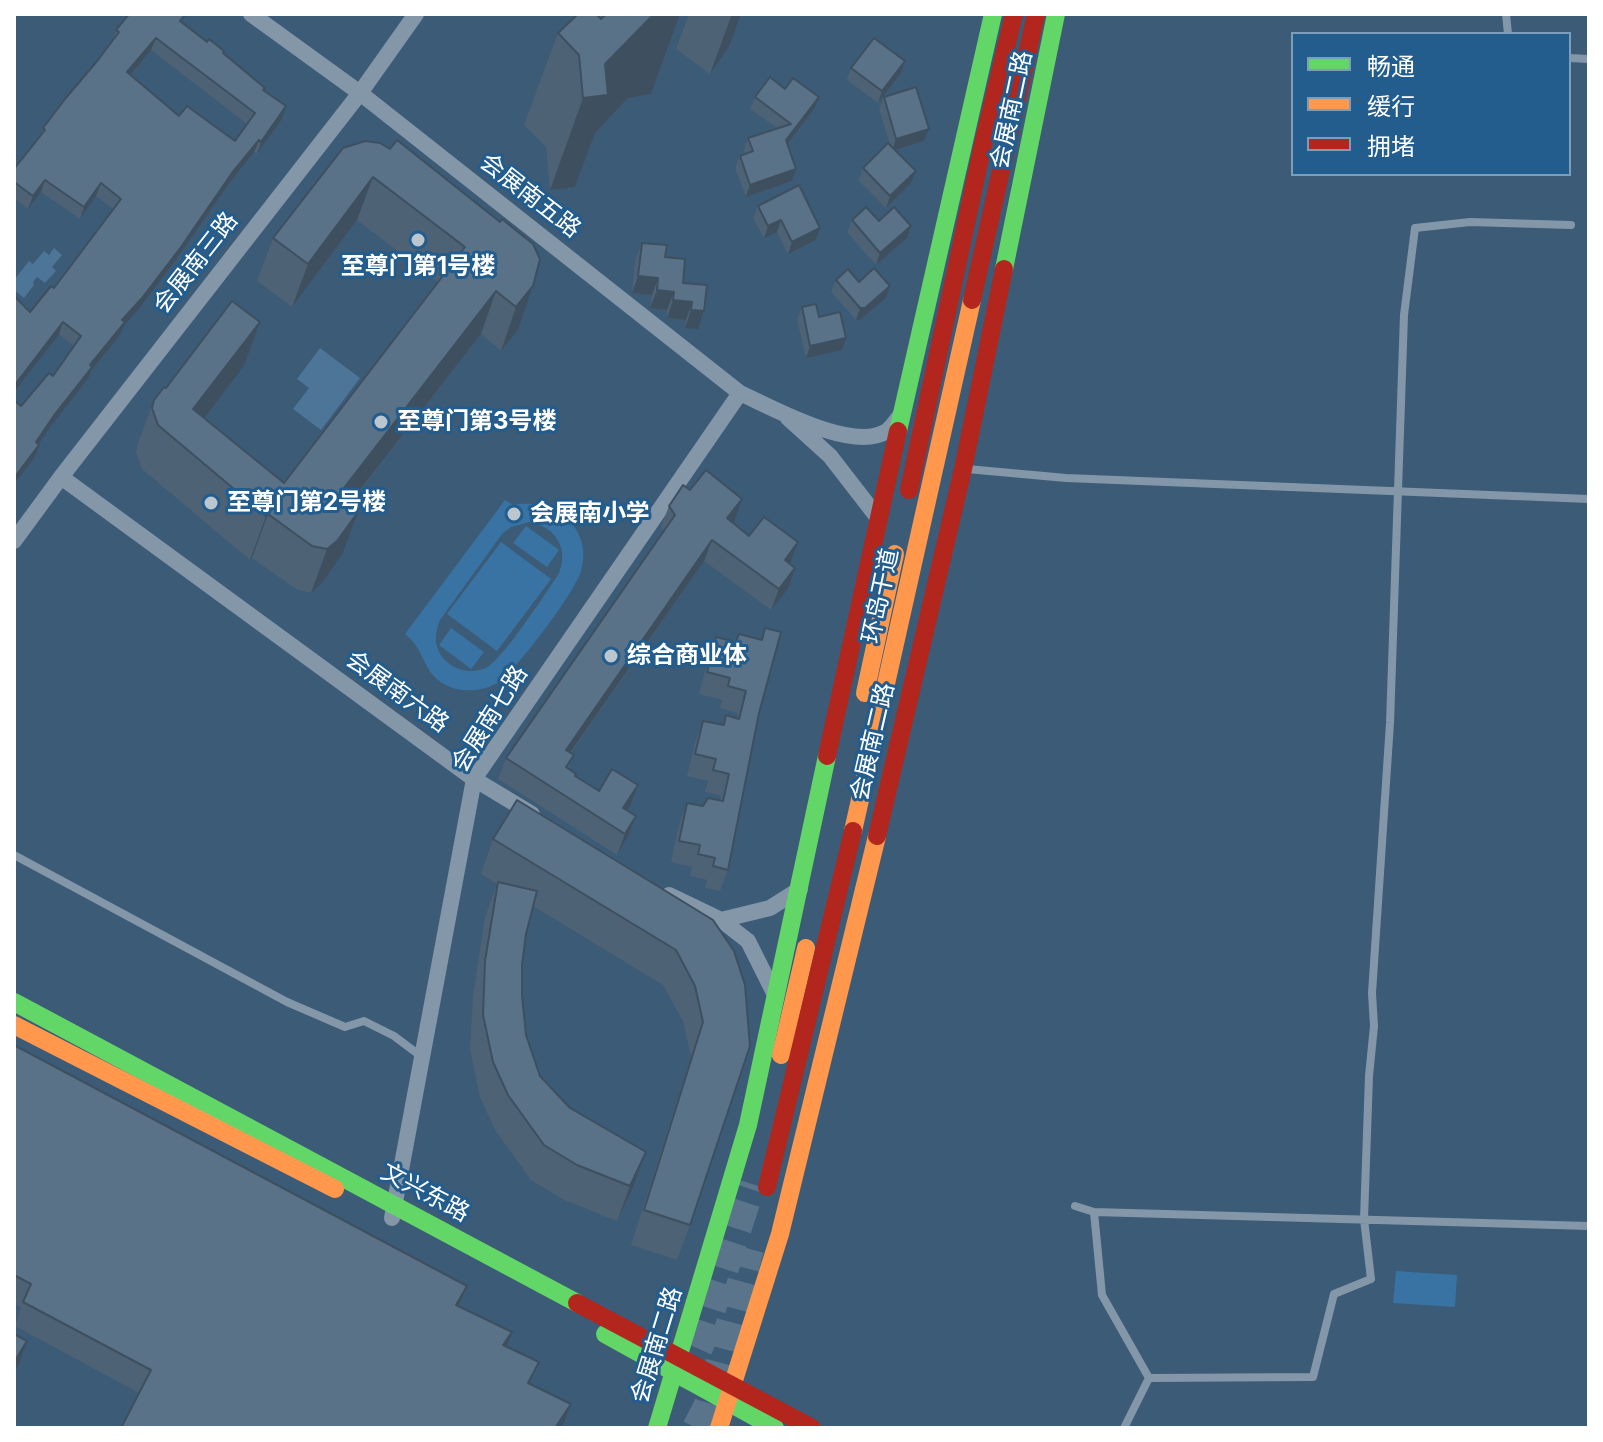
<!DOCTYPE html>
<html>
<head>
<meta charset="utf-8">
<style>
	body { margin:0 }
	#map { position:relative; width:1603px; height:1442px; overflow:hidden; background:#3c5b76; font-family:Inter,"Noto Sans SC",sans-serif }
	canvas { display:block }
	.frame { position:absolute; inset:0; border:16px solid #fff; pointer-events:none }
	.legend { position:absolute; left:1291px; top:32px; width:280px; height:144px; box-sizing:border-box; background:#235d8e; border:2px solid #7b9ebb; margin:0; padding:10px 14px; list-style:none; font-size:24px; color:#fff }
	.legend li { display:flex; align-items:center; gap:16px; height:40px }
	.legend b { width:40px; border:2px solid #7b9ebb }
</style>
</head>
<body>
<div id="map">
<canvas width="1603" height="1442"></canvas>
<div class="frame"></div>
<ul class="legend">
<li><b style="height:10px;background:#63d668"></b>畅通</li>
<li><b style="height:10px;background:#ff974d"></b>缓行</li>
<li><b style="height:10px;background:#b3261e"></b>拥堵</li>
</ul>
</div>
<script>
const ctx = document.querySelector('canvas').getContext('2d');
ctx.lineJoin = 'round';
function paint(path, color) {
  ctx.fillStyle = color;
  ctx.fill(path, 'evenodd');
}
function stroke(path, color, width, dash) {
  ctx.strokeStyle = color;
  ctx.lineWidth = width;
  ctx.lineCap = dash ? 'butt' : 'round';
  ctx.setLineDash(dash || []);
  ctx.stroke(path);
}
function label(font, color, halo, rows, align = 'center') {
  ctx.font = font + ' Inter,"Noto Sans SC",sans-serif';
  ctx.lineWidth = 6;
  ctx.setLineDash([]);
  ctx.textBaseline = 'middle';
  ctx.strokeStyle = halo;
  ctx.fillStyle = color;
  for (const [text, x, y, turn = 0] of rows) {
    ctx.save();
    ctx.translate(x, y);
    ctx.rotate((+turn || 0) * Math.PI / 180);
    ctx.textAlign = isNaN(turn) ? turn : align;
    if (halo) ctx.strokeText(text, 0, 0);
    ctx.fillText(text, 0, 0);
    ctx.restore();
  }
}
const green = new Path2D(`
	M505,500L513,505C553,497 594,527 581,571C576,591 515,672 497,683C485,690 470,692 456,689C421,679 427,650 405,634ZM529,522C556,526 570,550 558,575C545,594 503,659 486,668C472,674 456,671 445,660C434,649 434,634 440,620L502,534L511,527Z
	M526,526L559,550L547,567L513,543Z
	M501,542L551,579L497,651L447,614Z
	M451,628L484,652L471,669L439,645Z
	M1396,1271L1457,1275L1455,1307L1393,1303Z`);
const water = new Path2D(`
	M54,248L62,255L52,267L56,271L45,283L37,277L33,282L34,285L24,298L14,290V280L29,261L33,264L44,251L49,255Z
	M320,348L360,378L321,430L293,409L309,388L297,379Z`);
const highwayTunnel = new Path2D(`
	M681,1387L701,1343L752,1184
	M696,1428L708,1405L750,1249`);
const lane = new Path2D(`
	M1506,14L1508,34
	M1569,58L1589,59
	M967,469L1066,478L1589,499
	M14,855L287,1002L345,1027L364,1021L394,1036L422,1057
	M1075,1206L1094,1212L1589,1226
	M1094,1212L1102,1295L1149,1378
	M1124,1428L1149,1378L1313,1377L1334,1294L1371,1279L1364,1219L1369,1076L1374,1026L1372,993L1390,723L1404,315L1415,228L1470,222L1571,225`);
const street = new Path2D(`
	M251,14L360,93L740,393C773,408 853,453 887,431C891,428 896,421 899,417
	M788,418L830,456L878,518
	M61,477L474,779L532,814
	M14,541L61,477L360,93L416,14
	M669,895L721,920L748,941L775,995
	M721,920L770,908L800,889
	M392,1218L474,779L740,393`);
const fast = new Path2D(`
	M1004,269L1056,14
	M898,431L993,14
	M14,1002L577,1303
	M605,1334L775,1428
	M657,1428L748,1125L827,756`);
const slow = new Path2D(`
	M865,693L895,554
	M853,831L972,300
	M14,1025L335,1189
	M781,1055L806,948
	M719,1428L780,1234L877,836`);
const jam = new Path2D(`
	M972,300L1036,14
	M909,490L983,144L1014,14
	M827,756L898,431
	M877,836L963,469L1004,269
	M767,1187L853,831
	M577,1303L812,1428`);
const wall = new Path2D(`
	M578,14H680L651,94L628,98L595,133L575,187L550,190L546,147L524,125L558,33Z
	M689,14H741L729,47L710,74L676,49Z
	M182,23L224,54L265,88L264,91L286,106L282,119L257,154L254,152L228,185L176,260L138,310L124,326L120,335L91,371L88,379L51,426L38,444L35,457L21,406L53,376L74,346L30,312L54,288L113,209L96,196L80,219L41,192L28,209L14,198V169L41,135L43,128L112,42L116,30ZM151,50L247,124L235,141L179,116L131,75Z
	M905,61L901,73L878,103L847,80L851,68Z
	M755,97L814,109L788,145L792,181L746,197L735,168L740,156L745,154L744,150L748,138L777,128L750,109Z
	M884,97L929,129L924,141L895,150L916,171L911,183L886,208L858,180L863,168L890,145L879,109Z
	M343,148L533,286L518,330L501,351L481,334L349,505L358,512L342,555L321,584L311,593L296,589L252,558L250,560L142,469L136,452L138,443L154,400L166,388L260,322L244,366L204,418L284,483L438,282L357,220L292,307L257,281L273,238Z
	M758,206L820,228L816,240L788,254L777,232L764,238L753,218Z
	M852,220L879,221L907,238L876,265L847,232Z
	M642,243L665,257L704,311L698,329L685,328L686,320L667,318V310L650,308L652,295L632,293L635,261Z
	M836,280L859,282L886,298L860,320H856L831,292Z
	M802,307L819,317L842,350L806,358L797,319Z
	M669,506L735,520L732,523L749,536L790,564L788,589L771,610L704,561L571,753L569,769L575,777L599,791L638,785L627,810L636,816L628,836L617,855L498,779L506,758L664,531L661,527Z
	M765,628L759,713L728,870L720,891L705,888L707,880L690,876L692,867L671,862L679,825L687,803L703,806L720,800L721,796L705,792L708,781L687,776L695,742L703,721L722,725L726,715L737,718L738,713L720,708L722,700L699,694L708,659L716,637L736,642L739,634L761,639Z
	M493,839L713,920L690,1225L677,1260L631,1245L691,1057L683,1021L663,985L533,906L526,934L522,965V996L526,1035L540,1076L570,1108L646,1152L633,1187L617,1221L564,1200L531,1180L495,1130L480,1097L470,1050L473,996L485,917L497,884L481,874Z
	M14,1045L467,1286L460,1306L139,1393L15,1326L21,1308L14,1303Z`);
const shadedWall = new Path2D(`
	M654,14H680L651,94L628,98L595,133L575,187L550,190L583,98L605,64Z
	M732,14H741L729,47L710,74Z
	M156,38L151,50L123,84L127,72Z
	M905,61L901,73L878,103L882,91Z
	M819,97L814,109L782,152L786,140Z
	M286,106L282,119L257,154L261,142Z
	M929,129L924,141L892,151L896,139Z
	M259,140L254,152L228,185L176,260L138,310L124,326L120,335L91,371L88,379L51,426L31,455L36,442L122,320L232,173Z
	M796,169L792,181L746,197L750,185Z
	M916,171L911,183L886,208L890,196Z
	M373,177L357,220L292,307L308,264Z
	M45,180L41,192L28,209L33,196Z
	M101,183L96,196L80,219L84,207Z
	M781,220L777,232L764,238L768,226Z
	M911,226L907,238L876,265L880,253Z
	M820,228L816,240L788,254L792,242Z
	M638,276L658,278L652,295L632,293Z
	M533,286L518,330L501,351L516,307Z
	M890,286L886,298L860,320H856L860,308Z
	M657,290L674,292L667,310L650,308Z
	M496,291L481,334L321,540L337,497Z
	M673,300L692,302L686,320L667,318Z
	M691,310L704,311L698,329L685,328Z
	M63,322L59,334L14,392V386Z
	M260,322L244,366L183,446L193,409Z
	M846,338L842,350L806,358L810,346Z
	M39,445L35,457L14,484V478Z
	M742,499L735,520L719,539L727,518Z
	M358,512L342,555L321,584L311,593L327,549Z
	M268,514L252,558L250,560L266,516Z
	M712,540L704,561L558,770L566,750Z
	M798,542L790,563L777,581L785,560Z
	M795,568L788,589L771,610L779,589Z
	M638,785L630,806L616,829L623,808Z
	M636,816L628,836L617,855L625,834Z
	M646,1152L633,1187L617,1221L630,1186Z
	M467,1286L458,1309L456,1305Z
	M512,1332L504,1355L503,1345Z
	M27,1341L19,1365L14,1372V1362Z
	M571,1404L562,1428H555Z`);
const building = new Path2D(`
	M129,14H183L185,15L180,21L207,42L209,39L224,51L223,53L265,88L263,90L286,106L261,142L259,140L232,173L181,247L142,298L122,320L125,322L90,365L92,367L55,414L36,442L39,445L14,478V400L21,406L49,373L53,376L81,336L63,322L14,386V296L30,312L51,286L54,288L121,199L101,183L84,207L45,180L33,196L14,182V169L45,130L43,128L65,99L98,60L119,32L116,30ZM156,38L255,113L235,141L187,106L179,116L127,72Z
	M578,14H596L601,19L606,14H654L605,64L608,95L583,98L579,55L558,33Z
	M874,38L905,61L882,91L851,68Z
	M770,77L785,89L793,78L819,97L786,140L796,169L750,185L740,156L753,151L748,138L791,124L755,97Z
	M916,87L929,129L896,139L884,97Z
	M397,140L500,222L502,219L533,244L540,259L533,286L516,307L496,291L337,497L358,512L337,541L327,549L312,546L268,514L266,516L158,425L152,408L154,400L164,387L166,388L232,301L260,322L193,409L284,483L465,247L373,177L308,264L273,238L343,148L365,141L380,143L390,149Z
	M888,143L916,171L890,196L863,168Z
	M799,185L820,228L792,242L781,220L768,226L758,206Z
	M866,207L879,221L894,207L911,226L880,253L852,220Z
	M642,243L667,245L665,257L685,259L683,283L707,285L704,311L691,310L692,302L673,300L674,292L657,290L658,278L638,276Z
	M874,268L890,286L865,308H860L836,280L848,269L859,282Z
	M816,304L819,317L840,312L846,338L810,346L802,307Z
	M706,470L742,499L727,518L749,536L764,517L798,542L785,560L795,568L779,589L712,540L566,750L574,755L566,767L576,774L575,776L599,791L612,769L638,785L623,808L636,816L625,834L506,758L675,515L669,506L683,485L690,490Z
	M765,628L781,632L759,713L728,870L713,866L715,858L698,854L700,845L679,841L687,803L703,806L708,798L723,801L729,774L713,770L716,759L695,754L703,721L724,725L726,715L739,719L746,691L728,686L730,678L707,672L716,637L736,642L739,634L762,640Z
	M517,800L713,920L734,951L745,985L750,1046L690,1225L644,1210L703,1022L695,986L676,950L493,839Z
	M498,882L537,891L526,934L522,965V996L526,1035L540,1076L570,1108L646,1152L630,1186L577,1165L544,1145L508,1095L493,1062L483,1015L485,961Z
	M14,1045L467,1286L456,1305L512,1332L503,1345L539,1362L528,1383L571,1404L555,1428H121L151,1370L23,1302L31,1284L14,1275Z
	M14,1334L27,1341L14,1362Z`);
const markers = [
	[418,240,8,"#bbc6cf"],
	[381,422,8,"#bbc6cf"],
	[211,503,8,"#bbc6cf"],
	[514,514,8,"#bbc6cf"],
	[611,656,8,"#bbc6cf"]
];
const streetNames = [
	["会展南二路",1012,110,-78],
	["会展南五路",530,196,38],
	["会展南三路",196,263,-52],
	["环岛干道",881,596,-78],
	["会展南六路",397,692,36],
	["会展南七路",490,719,-58],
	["会展南二路",873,742,-77],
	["文兴东路",425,1193,28],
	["会展南二路",657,1345,-73]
];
const poiNames = [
	["至尊门第1号楼",418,267,"center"],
	["至尊门第3号楼",397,422],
	["至尊门第2号楼",227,503],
	["会展南小学",530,514],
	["综合商业体",627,656]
];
paint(green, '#3873a4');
paint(water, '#4d7597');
stroke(highwayTunnel, '#59748b', 28, [28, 14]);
stroke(lane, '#8397a9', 8);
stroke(street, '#8397a9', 16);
stroke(fast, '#63d668', 18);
stroke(slow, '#ff974d', 18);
stroke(jam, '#b3261e', 18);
paint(wall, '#4d6275');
paint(shadedWall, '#3e505f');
paint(building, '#597288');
stroke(building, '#3e505f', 2);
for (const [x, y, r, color] of markers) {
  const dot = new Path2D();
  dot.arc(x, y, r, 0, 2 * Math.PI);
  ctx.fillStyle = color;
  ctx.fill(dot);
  stroke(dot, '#235d8e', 3);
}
label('24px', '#fff', '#235d8e', streetNames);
label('bold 24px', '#fff', '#235d8e', poiNames, 'left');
</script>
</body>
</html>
